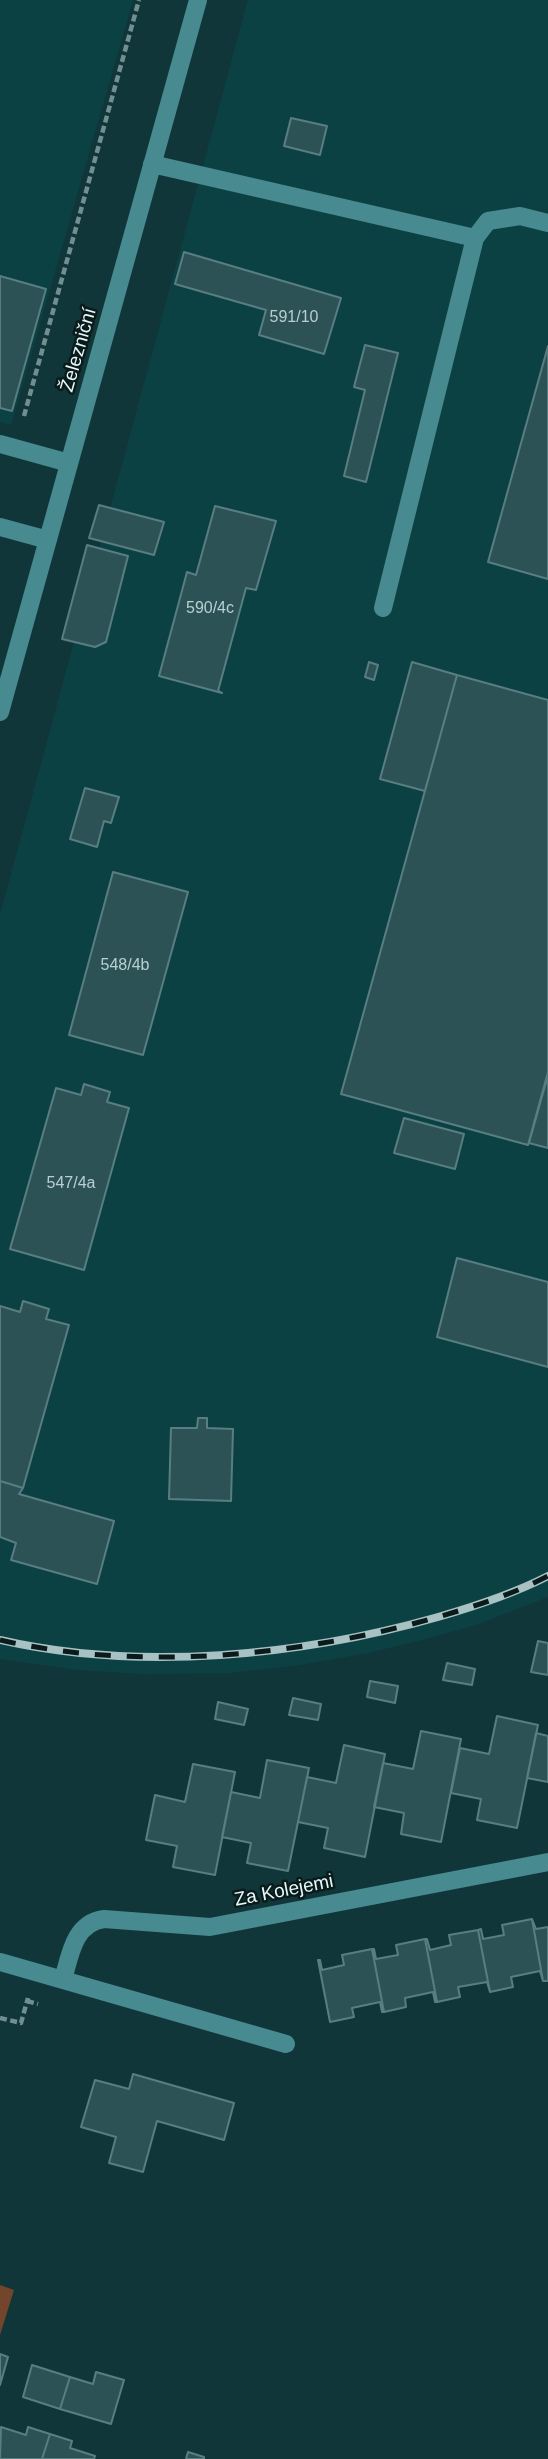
<!DOCTYPE html>
<html>
<head>
<meta charset="utf-8">
<style>
	body { margin:0 }
	canvas { display:block; background:#103639 }
</style>
</head>
<body>
<canvas width="548" height="2459"></canvas>
<script>
const ctx = document.querySelector('canvas').getContext('2d');
ctx.lineJoin = 'round';
function paint(path, color) {
  ctx.fillStyle = color;
  ctx.fill(path, 'evenodd');
}
function stroke(path, color, width, dash) {
  ctx.strokeStyle = color;
  ctx.lineWidth = width;
  ctx.lineCap = dash ? 'butt' : 'round';
  ctx.setLineDash(dash || []);
  ctx.stroke(path);
}
function label(font, color, halo, rows, align = 'center') {
  ctx.font = font + ' Helvetica,sans-serif';
  ctx.lineWidth = 5;
  ctx.setLineDash([]);
  ctx.textBaseline = 'middle';
  ctx.strokeStyle = halo;
  ctx.fillStyle = color;
  for (const [text, x, y, turn = 0] of rows) {
    ctx.save();
    ctx.translate(x, y);
    ctx.rotate((+turn || 0) * Math.PI / 180);
    ctx.textAlign = isNaN(turn) ? turn : align;
    if (halo) ctx.strokeText(text, 0, 0);
    ctx.fillText(text, 0, 0);
    ctx.restore();
  }
}
const built = new Path2D(`
	M0,0H133L11,425L0,422Z
	M248,0H548V1597L476,1625L422,1640L368,1653L300,1665L229,1673L145,1674L79,1670L0,1659V915Z`);
const green = new Path2D(`
	M0,2285L14,2290L0,2335Z`);
const building = new Path2D(`
	M291,118L327,126L320,155L284,146Z
	M184,252L341,298L324,354L259,335L266,310L175,284Z
	M0,276L46,289L12,411L0,408Z
	M365,345L398,353L366,482L344,476L365,390L354,387Z
	M548,346V579L488,562Z
	M99,505L164,522L154,555L89,538Z
	M215,506L276,521L256,590L246,588L218,691L222,693L159,676L187,572L196,575Z
	M87,545L128,556L106,642L95,647L62,639Z
	M369,662L378,665L374,680L365,677Z
	M412,662L457,675L425,791L380,779Z
	M457,675L548,700V1072L528,1145L341,1094Z
	M85,788L119,797L111,823L104,821L97,847L70,839Z
	M113,872L188,892L143,1055L69,1035Z
	M548,1075V1148L529,1143Z
	M84,1084L110,1092L107,1102L129,1108L84,1270L10,1249L56,1088L81,1095Z
	M404,1118L464,1134L455,1169L394,1153Z
	M457,1258L548,1282V1367L437,1337Z
	M23,1301L49,1309L46,1319L69,1325L23,1488L0,1481V1306L20,1312Z
	M198,1418H207V1428L233,1429L231,1501L169,1499L171,1428H197Z
	M0,1481L23,1488L19,1494L114,1521L97,1584L11,1560L16,1543L0,1537Z
	M538,1641L548,1643V1675L531,1672Z
	M447,1663L475,1669L472,1685L443,1680Z
	M370,1681L398,1686L395,1703L367,1697Z
	M293,1698L321,1704L318,1720L289,1715Z
	M218,1702L248,1709L244,1725L215,1719Z
	M497,1716L538,1725L517,1828L477,1820L481,1799L451,1793L460,1748L489,1754Z
	M421,1731L461,1739L441,1842L401,1834L404,1813L374,1807L383,1763L413,1769Z
	M536,1733L548,1736V1782L527,1778Z
	M344,1745L385,1754L365,1857L324,1848L328,1828L298,1822L307,1777L336,1783Z
	M267,1760L309,1768L288,1871L247,1863L251,1843L222,1837L231,1792L260,1798Z
	M193,1764L235,1772L215,1875L173,1867L177,1846L146,1840L155,1795L185,1802Z
	M532,1919L536,1929L548,1927V1981H543Z
	M532,1919L543,1981L540,1971L511,1977L513,1987L490,1992L478,1930L481,1929L483,1939L504,1935L502,1925Z
	M478,1930L490,1992L487,1982L458,1987L460,1997L437,2002L425,1939H427L430,1950L451,1945L449,1935Z
	M425,1939L437,2002H435L433,1992L405,1998L406,2007L384,2012L372,1949H374L376,1959L398,1955L396,1945Z
	M372,1949L384,2012H382L380,2002L352,2008L354,2017L330,2022L318,1960H320L322,1970L344,1965L342,1955Z
	M133,2074L234,2103L224,2140L157,2121L143,2172L109,2163L116,2137L81,2127L95,2080L129,2089Z
	M0,2354L8,2357L0,2385Z
	M32,2365L70,2377L60,2409L23,2397Z
	M96,2372L124,2380L111,2424L60,2409L70,2377L93,2384Z
	M1,2427L26,2435L28,2427L50,2434L42,2459H0Z
	M50,2434L72,2441L70,2448L95,2456L94,2459H42Z
	M188,2452L204,2457V2459H186Z`);
const path = new Path2D(`
	M24,416L139,0
	M27,2001L38,2004
	M0,2018L21,2023L28,1998`);
const minor = new Path2D(`
	M152,164L475,238
	M0,444L69,463
	M0,527L48,540
	M383,608L475,238L488,221L520,216L548,223
	M0,712L198,0
	M0,1962L286,2044
	M63,1980C70,1955 74,1923 104,1919L210,1927L548,1862`);
const rail = new Path2D(`
	M0,1640C140,1672 301,1656 438,1617C476,1606 513,1594 548,1576`);
const numberNames = [
	["591/10",294,318],
	["590/4c",210,609],
	["548/4b",125,966],
	["547/4a",71,1184]
];
const streetNames = [
	["Železniční",79,350,-74],
	["Za Kolejemi",284,1891,-11]
];
paint(built, '#0c4144');
paint(green, '#73452b');
paint(building, '#2d5255');
stroke(building, '#587e81', 2);
stroke(path, '#718f91', 4.5, [7, 3.5]);
stroke(minor, '#478a8f', 18);
stroke(rail, '#a8c1c3', 8);
stroke(rail, '#0b1b1c', 5, [16]);
label('16px', '#b7cfd1', null, numberNames);
label('19px', '#e5f9fa', '#0b1b1c', streetNames);
</script>
</body>
</html>
